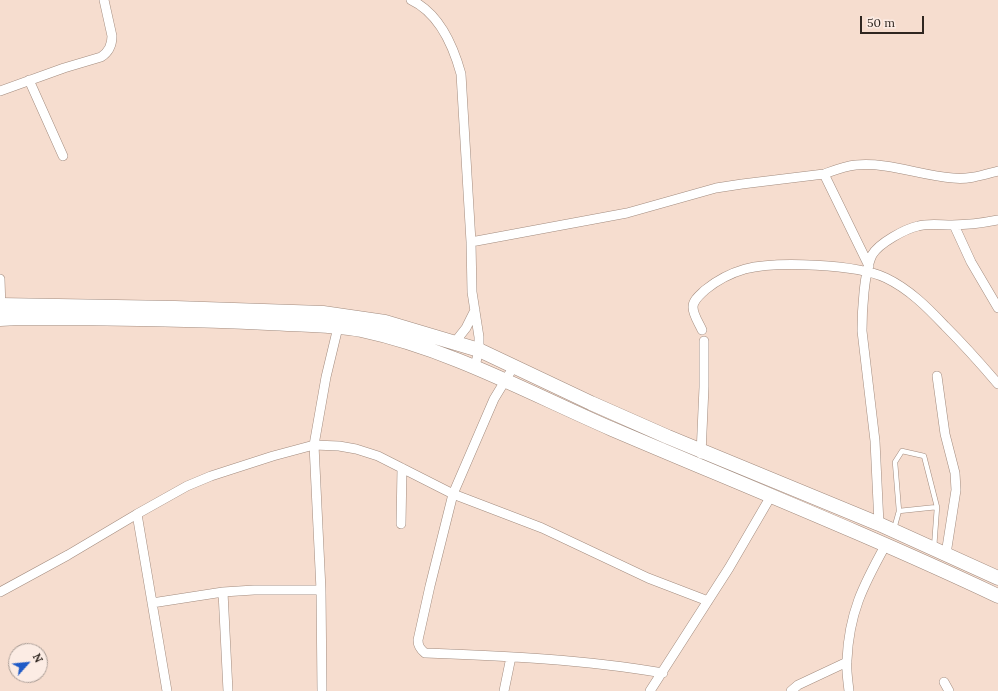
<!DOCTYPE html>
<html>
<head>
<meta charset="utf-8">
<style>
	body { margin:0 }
	#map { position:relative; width:998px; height:691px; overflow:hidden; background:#f6ddcf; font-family:Lora,serif }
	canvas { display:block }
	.north { position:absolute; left:8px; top:643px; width:40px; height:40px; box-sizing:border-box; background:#fcece4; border:1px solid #aa9d96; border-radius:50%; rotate:63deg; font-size:11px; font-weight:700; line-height:16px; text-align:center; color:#2f2620 }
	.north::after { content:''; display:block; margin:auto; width:14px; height:18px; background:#1f5ac7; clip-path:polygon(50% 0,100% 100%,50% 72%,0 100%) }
	.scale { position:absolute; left:860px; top:16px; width:64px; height:18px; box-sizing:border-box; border:2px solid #2f2620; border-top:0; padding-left:5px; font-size:12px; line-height:14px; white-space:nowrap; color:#2f2620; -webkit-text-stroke:3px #fcece4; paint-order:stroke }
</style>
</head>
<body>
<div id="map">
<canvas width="998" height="691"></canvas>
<div class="north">N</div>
<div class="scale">50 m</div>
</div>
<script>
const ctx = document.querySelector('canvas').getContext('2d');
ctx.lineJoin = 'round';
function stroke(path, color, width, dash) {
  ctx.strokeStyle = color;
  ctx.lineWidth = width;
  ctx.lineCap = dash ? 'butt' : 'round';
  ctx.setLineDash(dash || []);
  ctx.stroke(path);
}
const service = new Path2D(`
	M899,511L937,507
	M894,529L899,511L895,462L902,451L924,456L937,507L934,548`);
const minor = new Path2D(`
	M411,0C439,13 453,45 461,74L471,242L472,292L479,337V350L475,366
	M29,80L63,156
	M0,91L64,68L101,57C109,52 112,45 112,36L104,0
	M824,174C835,170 845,166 856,165C889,162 921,176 953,178C968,180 983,175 998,171
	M954,225L971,262L998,308
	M471,242L627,213L716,188L742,184L824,174L869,266
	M0,279L1,309
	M702,330C699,323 693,315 693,307C693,300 700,295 705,290C716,281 731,273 745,269C776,261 857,264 886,278C909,289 927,307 945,326C963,344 981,364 998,384
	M455,342L466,328L475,310
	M514,366L494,399L453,494L430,586L418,640C418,646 420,649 425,653C504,656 584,659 663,673
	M937,376L945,434L955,473L956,490L946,554
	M701,454L704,387V341
	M137,514L167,691
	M401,524L402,468
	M879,524L875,441L862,331C862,312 864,272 872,255C879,243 905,229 918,226C929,223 941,225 952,225C968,225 983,223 998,220
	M0,592L68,555L137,514L187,486L211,476L273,456L314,445L339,446L356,449L378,456L453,494L542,528L648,578L708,601
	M152,603L223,592
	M944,682L949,691
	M228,691L223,592L254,590H321
	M322,691L321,590L314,445L326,377L339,323
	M504,691L511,657
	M650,691L729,568L771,496
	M791,691L798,685L847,662
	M849,691C848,681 846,670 847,660C849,613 863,586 885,546`);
const primary = new Path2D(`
	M0,305L175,308L323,313L385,322L479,350L591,403L668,437L879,524L998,578
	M0,319L19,318C102,318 186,319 268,323C300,325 331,324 361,330C450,349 529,393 612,429C741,484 871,536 998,596`);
stroke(service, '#a28b7e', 5.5);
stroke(minor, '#a28b7e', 10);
stroke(primary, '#a28b7e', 15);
stroke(service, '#fff', 4.5);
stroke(minor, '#fff', 9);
stroke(primary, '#fff', 14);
</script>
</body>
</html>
